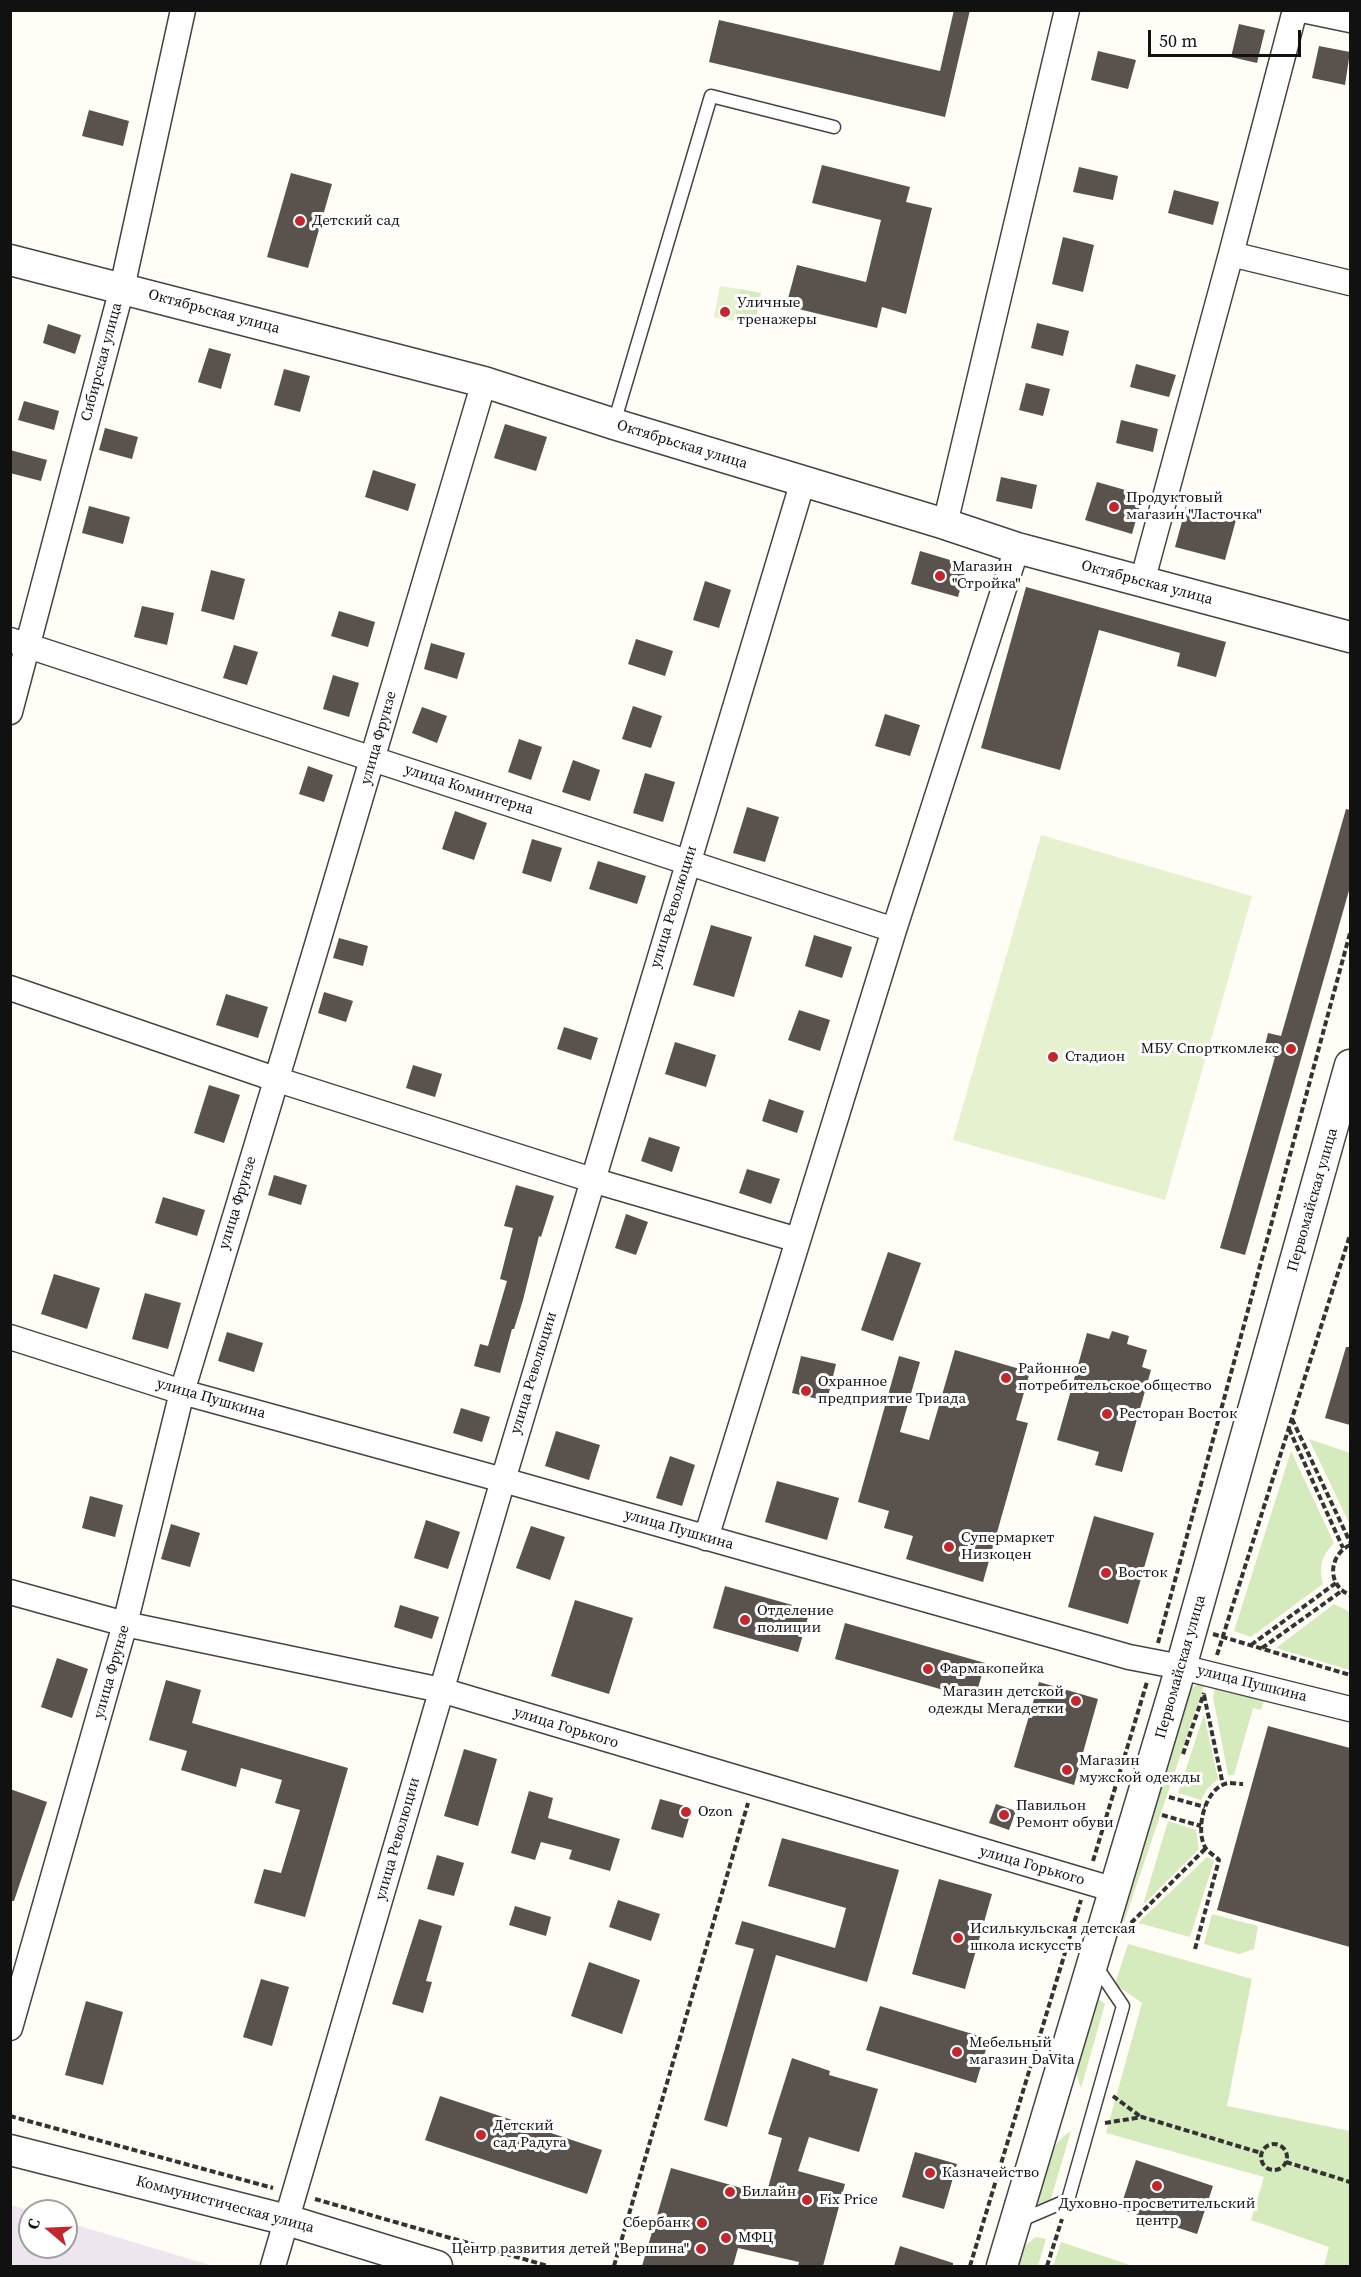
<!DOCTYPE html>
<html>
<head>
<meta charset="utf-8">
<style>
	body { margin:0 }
	#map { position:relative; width:1361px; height:2277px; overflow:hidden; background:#fffdf5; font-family:"Source Serif 4",serif }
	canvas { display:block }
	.frame { position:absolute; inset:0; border:12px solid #111; pointer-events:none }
	.north { position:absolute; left:18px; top:2199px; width:60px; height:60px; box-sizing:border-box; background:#fff; border:2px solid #a0a0a0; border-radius:50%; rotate:289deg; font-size:16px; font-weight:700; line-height:24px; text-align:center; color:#111 }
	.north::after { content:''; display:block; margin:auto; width:21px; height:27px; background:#c4262e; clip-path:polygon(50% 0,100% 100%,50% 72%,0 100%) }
	.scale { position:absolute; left:1148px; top:30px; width:153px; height:27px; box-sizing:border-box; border:3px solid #111; border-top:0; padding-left:8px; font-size:18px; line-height:21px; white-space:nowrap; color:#111; -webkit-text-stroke:4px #fff; paint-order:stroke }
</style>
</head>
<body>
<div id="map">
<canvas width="1361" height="2277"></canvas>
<div class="frame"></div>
<div class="north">С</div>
<div class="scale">50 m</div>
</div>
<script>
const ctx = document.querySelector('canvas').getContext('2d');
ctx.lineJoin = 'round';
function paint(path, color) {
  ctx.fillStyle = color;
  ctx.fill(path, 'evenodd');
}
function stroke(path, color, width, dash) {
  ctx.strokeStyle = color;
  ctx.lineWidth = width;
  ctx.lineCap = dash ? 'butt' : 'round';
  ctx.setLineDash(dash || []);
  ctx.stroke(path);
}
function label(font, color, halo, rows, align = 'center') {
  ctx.font = font + ' "Source Serif 4",serif';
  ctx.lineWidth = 6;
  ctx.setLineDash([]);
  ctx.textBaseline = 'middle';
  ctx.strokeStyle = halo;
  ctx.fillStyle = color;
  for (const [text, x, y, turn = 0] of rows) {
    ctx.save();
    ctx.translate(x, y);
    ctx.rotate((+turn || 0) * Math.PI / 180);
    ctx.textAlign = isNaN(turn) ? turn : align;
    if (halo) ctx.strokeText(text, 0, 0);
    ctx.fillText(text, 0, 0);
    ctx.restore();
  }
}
const industrial = new Path2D(`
	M11,2205L31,2211L30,2247H66V2222L213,2266H11Z`);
const green = new Path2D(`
	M740,289L761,293L755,325L734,321Z
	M1309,1439L1350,1453V1525Z
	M1291,1451L1334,1543C1322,1556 1318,1566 1323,1584L1251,1637L1234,1631Z
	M1334,1604L1350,1612V1670L1276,1648Z
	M1199,1683H1205L1124,1922L1116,1921L1183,1694Z
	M1216,1685L1265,1697L1261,1710L1253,1708L1234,1775H1228L1213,1697Z
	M1204,1714L1218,1779L1208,1788L1201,1800L1178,1793Z
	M1168,1821L1196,1830L1199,1849L1143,1905Z
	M1207,1857L1214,1861L1190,1937L1138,1923Z
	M1212,1914L1258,1926L1254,1949L1239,1954L1204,1944Z
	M1128,1944L1252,1979L1227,2106L1350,2131V2266H1324L1329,2247L1251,2220L1264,2177L1106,2133L1142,2003L1115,1984Z
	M1092,1994L1105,2004L1081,2088L1075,2069Z
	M1071,2131L1050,2202L1040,2206L1035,2200C1043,2175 1048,2144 1071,2131Z
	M1036,2237L1046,2239L1038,2266H1015C1019,2252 1024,2245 1036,2237Z
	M1061,2242L1133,2266H1053Z`);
const pitch = new Path2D(`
	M720,286L740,289L734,321L714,317Z
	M1041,835L1252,896L1165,1200L953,1140Z`);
const building = new Path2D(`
	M954,10H970L945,117L709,62L719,20L940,71Z
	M1239,24L1265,30L1257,63L1231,57Z
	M1319,46L1350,52L1345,85L1312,78Z
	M1098,51L1136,60L1128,89L1091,80Z
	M89,110L129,121L123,146L82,136Z
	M822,165L910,187L906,202L932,208L906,314L882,307L877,328L786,306L797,265L866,282L881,220L812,203Z
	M1079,167L1118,176L1113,200L1073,192Z
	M291,173L332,184L308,268L267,257Z
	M1174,190L1219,202L1213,225L1168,213Z
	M1063,237L1094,245L1083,292L1052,284Z
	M1037,323L1069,331L1063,356L1031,348Z
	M48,324L81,335L75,354L43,343Z
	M209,348L231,354L221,389L198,382Z
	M1136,364L1176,375L1169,397L1130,387Z
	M284,369L310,376L300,412L274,405Z
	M1026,383L1050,389L1043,416L1019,410Z
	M24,401L59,411L54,430L18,420Z
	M1121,420L1158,429L1153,452L1116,443Z
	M505,424L547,437L536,471L494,458Z
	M105,428L138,437L132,459L99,450Z
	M10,450L47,460L41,481L10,473Z
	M373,470L416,484L408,511L365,497Z
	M1001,477L1037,485L1032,509L996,501Z
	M1097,482L1143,495L1132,534L1085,520Z
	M89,506L130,517L123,544L82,533Z
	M1186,507L1236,520L1225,560L1175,547Z
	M920,551L967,565L958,597L911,584Z
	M211,570L245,579L234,620L201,611Z
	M705,581L731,590L719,628L693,620Z
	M1026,587L1226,642L1216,677L1177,666L1180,653L1099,630L1060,770L981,748Z
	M142,606L174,613L167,645L134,637Z
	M339,611L375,622L368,647L331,636Z
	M636,639L673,651L665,676L628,664Z
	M431,643L465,653L457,679L424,669Z
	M234,645L258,652L247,685L223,678Z
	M333,675L359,683L349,717L323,709Z
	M633,706L662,716L651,748L622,739Z
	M422,707L447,716L437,743L412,733Z
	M885,714L920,725L910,756L875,746Z
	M519,739L542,747L531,780L508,772Z
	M573,760L600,770L590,801L562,792Z
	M308,766L333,775L324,802L299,794Z
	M645,773L675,782L663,822L633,813Z
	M747,807L779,817L765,862L733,853Z
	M1346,809L1350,810V887L1245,1255L1220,1248L1275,1057L1263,1053L1268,1033L1281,1036Z
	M455,811L487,823L474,860L442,849Z
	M532,839L562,848L551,882L522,873Z
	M598,861L646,876L637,904L589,889Z
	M711,925L752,937L734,997L693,985Z
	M814,935L852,947L842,978L805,966Z
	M339,938L368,946L363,966L333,958Z
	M324,992L353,1001L346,1022L318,1013Z
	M226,994L268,1007L258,1038L216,1025Z
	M799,1010L830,1020L820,1051L788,1040Z
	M564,1027L598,1038L591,1060L557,1049Z
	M675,1042L716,1055L706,1087L665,1074Z
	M413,1065L442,1074L435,1097L406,1088Z
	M209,1085L240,1095L224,1143L194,1133Z
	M769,1099L804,1111L797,1133L762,1121Z
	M649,1137L680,1147L672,1172L641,1161Z
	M747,1169L780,1179L771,1204L739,1193Z
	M274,1175L307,1185L301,1205L268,1195Z
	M516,1185L554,1196L541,1237L539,1236L523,1300L514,1329H512L500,1373L474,1366L480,1344L488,1346L507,1281L500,1279L513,1228L504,1226Z
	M163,1197L205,1210L197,1236L155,1223Z
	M626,1214L648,1222L636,1255L615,1248Z
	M888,1252L921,1263L893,1341L861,1330Z
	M54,1274L100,1288L87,1329L41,1314Z
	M145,1293L181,1303L168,1349L132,1339Z
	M1112,1331L1129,1336L1127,1344L1147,1350L1142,1367L1151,1370L1122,1472L1095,1465L1099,1452L1057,1440L1087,1333L1109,1339Z
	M227,1332L263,1343L254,1372L218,1361Z
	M1346,1347H1350V1425L1325,1418Z
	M955,1350L1030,1372L1016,1420L1028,1423L983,1582L906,1559L913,1536L884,1528L889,1511L858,1502L899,1356L920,1362L900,1432L929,1440Z
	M801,1356L836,1364L827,1401L792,1393Z
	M461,1408L490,1417L482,1442L453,1433Z
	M556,1431L600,1445L589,1480L545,1466Z
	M670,1456L695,1465L682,1506L656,1498Z
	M777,1481L839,1498L827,1540L765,1522Z
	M90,1496L123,1505L115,1537L82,1528Z
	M1094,1516L1154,1533L1128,1624L1068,1607Z
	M426,1520L460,1532L448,1569L414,1558Z
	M171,1524L200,1533L190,1567L161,1559Z
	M531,1526L565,1537L550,1580L516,1568Z
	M725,1586L810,1610L798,1652L713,1628Z
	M575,1600L633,1618L609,1694L551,1676Z
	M400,1605L439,1617L432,1639L394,1627Z
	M845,1623L985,1663L975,1699L835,1659Z
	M57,1658L88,1669L72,1718L41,1707Z
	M166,1680L201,1690L192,1723L348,1768L305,1917L254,1903L264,1869L281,1873L300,1810L275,1803L282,1780L241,1768L236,1787L181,1770L187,1751L149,1740Z
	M1039,1682L1098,1699L1074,1785L1014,1767Z
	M1268,1726L1350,1748V1947L1217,1910Z
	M464,1749L497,1759L478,1826L444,1816Z
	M10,1789L47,1802L14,1901H10Z
	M529,1791L553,1798L548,1818L620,1839L610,1871L569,1859L572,1850L541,1842L535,1860L511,1853Z
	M660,1799L692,1808L683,1838L651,1829Z
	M996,1804L1016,1811L1009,1830L989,1823Z
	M782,1838L899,1870L867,1982L776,1955L727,2127L704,2120L754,1949L735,1944L742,1921L835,1948L846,1908L768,1886Z
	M437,1855L464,1863L454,1896L427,1889Z
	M939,1879L992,1894L965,1989L912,1974Z
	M618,1900L660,1914L651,1941L609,1927Z
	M515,1906L551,1917L546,1936L509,1925Z
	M419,1919L442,1926L426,1981L432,1982L423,2013L392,2004Z
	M589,1962L640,1980L622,2034L571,2016Z
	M261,1979L289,1987L272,2046L243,2037Z
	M86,2001L123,2012L103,2085L65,2075Z
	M880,2006L989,2039L976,2083L866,2050Z
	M792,2058L830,2071L829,2075L878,2089L859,2152L809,2137L798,2171L845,2184L823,2266H798L799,2262L738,2248L733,2266H642L671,2168L766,2195L782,2138L768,2134Z
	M440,2096L602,2150L587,2194L425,2140Z
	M915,2152L957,2164L944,2209L902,2197Z
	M1136,2160L1213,2186L1197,2234L1120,2209Z
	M900,2246L953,2263V2266H894Z`);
const path = new Path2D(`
	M1292,1419L1350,1542
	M1289,1429L1343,1548
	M1350,1545C1329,1555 1326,1585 1350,1595
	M1213,1634L1350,1675
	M1158,1643L1350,933
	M1251,1645L1336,1583
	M1262,1648L1343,1590
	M1217,1655L1350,1235
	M1204,1695L1223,1785
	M1183,1754L1204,1693
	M1169,1797L1205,1807
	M1162,1815L1201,1826
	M1093,1861L1147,1682
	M1131,1923L1206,1848
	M1195,1949L1219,1860C1215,1856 1208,1852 1205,1847C1195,1829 1205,1786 1229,1783C1233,1783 1239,1784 1243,1784
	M1113,2096L1141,2117
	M10,2116L273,2188
	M1105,2123L1142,2117L1261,2153
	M1261 2157a13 13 0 1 1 26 0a13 13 0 1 1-26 0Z
	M1286,2162L1350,2182
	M315,2199L548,2266
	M614,2266L748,1803
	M970,2266L1081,1900
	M1047,2266L1062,2219`);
const service = new Path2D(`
	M614,423L711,96L834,127
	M1019,2221L1068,2200L1123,2006L1096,1966`);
const minor = new Path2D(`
	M1302,10L1350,20
	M1231,254L1350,283
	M945,524L1067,10
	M1142,582L1231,254L1295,10
	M10,640L894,930
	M10,712L122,288L183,10
	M10,988L275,1079L592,1180L798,1240
	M10,1337L182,1392L503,1480L1129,1657L1181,1667L1350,1709
	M706,1538L894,930L1017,548
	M10,1592L125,1624L441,1690L1115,1890
	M10,2028L125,1624L182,1392L314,955L484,382
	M273,2266L503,1480L803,481`);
const tertiary = new Path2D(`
	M10,260L484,382L614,424L945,524L1017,548L1350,637
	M10,2150L287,2220L437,2266
	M1002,2266L1181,1667L1350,1065`);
const markers = [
	[300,221,6,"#c4262e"],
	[725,312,6,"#c4262e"],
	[1114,507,6,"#c4262e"],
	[940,576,6,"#c4262e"],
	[1291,1049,6,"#c4262e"],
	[1053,1057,6,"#c4262e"],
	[1006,1378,6,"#c4262e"],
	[806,1391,6,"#c4262e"],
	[1107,1414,6,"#c4262e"],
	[949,1547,6,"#c4262e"],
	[1106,1573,6,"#c4262e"],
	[745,1620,6,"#c4262e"],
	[928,1669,6,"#c4262e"],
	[1076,1701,6,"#c4262e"],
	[1067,1770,6,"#c4262e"],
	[686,1812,6,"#c4262e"],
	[1004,1815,6,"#c4262e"],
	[958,1938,6,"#c4262e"],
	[957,2052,6,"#c4262e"],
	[481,2135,6,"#c4262e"],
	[930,2173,6,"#c4262e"],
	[1157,2186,6,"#c4262e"],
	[730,2192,6,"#c4262e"],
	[807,2200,6,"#c4262e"],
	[702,2223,6,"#c4262e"],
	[726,2238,6,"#c4262e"],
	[701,2249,6,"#c4262e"]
];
const poiNames = [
	["Детский сад",312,221],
	["Уличные",737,303],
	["тренажеры",737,320],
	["Продуктовый",1126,498],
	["магазин \"Ласточка\"",1126,515],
	["Магазин",952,567],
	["\"Стройка\"",952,584],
	["МБУ Спорткомлекс",1279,1049,"right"],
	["Стадион",1065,1057],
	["Районное",1018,1369],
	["потребительское общество",1018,1386],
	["Охранное",818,1382],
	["предприятие Триада",818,1399],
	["Ресторан Восток",1119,1414],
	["Супермаркет",961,1538],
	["Низкоцен",961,1555],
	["Восток",1118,1573],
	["Отделение",757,1611],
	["полиции",757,1628],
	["Фармакопейка",940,1669],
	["Магазин детской",1064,1692,"right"],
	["одежды Мегадетки",1064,1709,"right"],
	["Магазин",1079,1761],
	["мужской одежды",1079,1778],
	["Павильон",1016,1806],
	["Ремонт обуви",1016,1823],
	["Ozon",698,1812],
	["Исилькульская детская",970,1929],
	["школа искусств",970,1946],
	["Мебельный",969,2043],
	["магазин DaVita",969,2060],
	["Детский",493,2126],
	["сад Радуга",493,2143],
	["Казначейство",942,2173],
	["Билайн",742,2192],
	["Fix Price",819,2200],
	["Духовно-просветительский",1157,2204,"center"],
	["центр",1157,2221,"center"],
	["Сбербанк",690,2223,"right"],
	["МФЦ",738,2238],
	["Центр развития детей \"Вершина\"",689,2249,"right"]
];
const streetNames = [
	["Октябрьская улица",214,312,15],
	["Сибирская улица",102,362,-75],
	["Октябрьская улица",682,445,17],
	["Октябрьская улица",1147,583,15],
	["улица Фрунзе",379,738,-74],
	["улица Коминтерна",469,790,18],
	["улица Революции",674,907,-73],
	["Первомайская улица",1313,1200,-74],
	["улица Фрунзе",238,1203,-73],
	["улица Революции",534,1373,-73],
	["улица Пушкина",211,1399,16],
	["улица Пушкина",679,1530,16],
	["Первомайская улица",1181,1667,-74],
	["улица Фрунзе",112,1672,-74],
	["улица Пушкина",1252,1684,14],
	["улица Горького",566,1728,17],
	["улица Революции",398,1839,-74],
	["улица Горького",1032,1866,16],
	["Коммунистическая улица",225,2205,15]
];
paint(industrial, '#eee6ef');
paint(green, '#d5ebbd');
paint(pitch, '#e6f2cf');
paint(building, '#5a524d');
stroke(service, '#444', 15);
stroke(minor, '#444', 27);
stroke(tertiary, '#444', 33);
stroke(path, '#333', 4, [6, 3]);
stroke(service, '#fff', 12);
stroke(minor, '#fff', 24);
stroke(tertiary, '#fff', 30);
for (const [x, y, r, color] of markers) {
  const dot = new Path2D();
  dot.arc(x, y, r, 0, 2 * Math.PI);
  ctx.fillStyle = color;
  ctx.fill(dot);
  stroke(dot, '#fff', 2);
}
label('15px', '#111', '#fff', poiNames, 'left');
label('15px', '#111', '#fff', streetNames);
</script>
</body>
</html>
